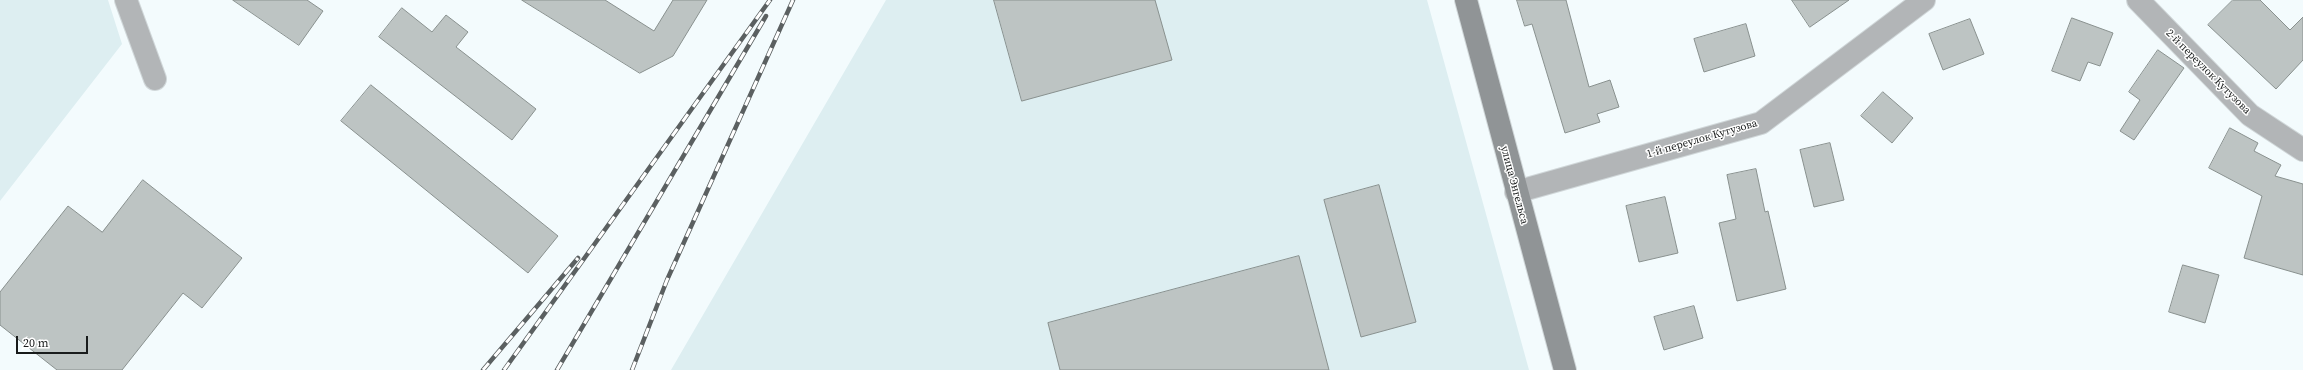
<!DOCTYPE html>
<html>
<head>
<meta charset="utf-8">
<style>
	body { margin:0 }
	#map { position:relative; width:2303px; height:370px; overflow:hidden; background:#f3fbfd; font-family:"Source Serif 4",serif }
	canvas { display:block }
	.scale { position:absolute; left:16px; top:336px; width:72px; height:18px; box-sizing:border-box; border:2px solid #181b1b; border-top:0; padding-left:5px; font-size:12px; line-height:14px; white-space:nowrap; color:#181b1b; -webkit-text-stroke:3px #fff; paint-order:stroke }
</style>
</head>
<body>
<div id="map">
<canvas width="2303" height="370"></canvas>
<div class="scale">20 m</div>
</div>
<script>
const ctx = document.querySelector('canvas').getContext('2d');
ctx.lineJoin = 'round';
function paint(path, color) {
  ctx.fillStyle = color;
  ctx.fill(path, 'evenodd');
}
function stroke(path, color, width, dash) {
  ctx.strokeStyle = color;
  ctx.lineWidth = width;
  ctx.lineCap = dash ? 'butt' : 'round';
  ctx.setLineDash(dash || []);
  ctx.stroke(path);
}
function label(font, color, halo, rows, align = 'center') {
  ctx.font = font + ' "Source Serif 4",serif';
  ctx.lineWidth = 3;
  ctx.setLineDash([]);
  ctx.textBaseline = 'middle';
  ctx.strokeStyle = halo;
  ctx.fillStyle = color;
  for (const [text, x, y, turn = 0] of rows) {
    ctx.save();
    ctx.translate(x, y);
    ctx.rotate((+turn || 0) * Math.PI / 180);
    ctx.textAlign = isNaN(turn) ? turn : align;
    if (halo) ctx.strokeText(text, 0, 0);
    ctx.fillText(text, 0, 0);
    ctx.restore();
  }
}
const built = new Path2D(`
	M0,0H108L122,44L0,201Z
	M886,0H1427L1529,370H671Z`);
const building = new Path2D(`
	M233,0H307L323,11L299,45Z
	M522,0H605L654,31L673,0H707L673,56L640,73Z
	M994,0H1155L1172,60L1022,101Z
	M1517,0H1566L1589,87L1610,80L1619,107L1597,114L1600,122L1565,133L1532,24L1525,26Z
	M1792,0H1849L1810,27Z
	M2233,0H2260L2290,30L2303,17V60L2276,89L2208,25Z
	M402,8L432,32L446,15L468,32L456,47L536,109L512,140L379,37Z
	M2072,18L2113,33L2100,66L2088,62L2080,81L2052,71Z
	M1970,19L1984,54L1943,70L1929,34Z
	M1746,24L1755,56L1704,72L1694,39Z
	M2158,50L2184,68L2134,140L2120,131L2140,100L2129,92Z
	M371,85L558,236L528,273L341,121Z
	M1883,92L1913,118L1892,143L1861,116Z
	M2230,128L2258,143L2254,151L2281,165L2275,176L2303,184V275L2244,258L2262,196L2209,168Z
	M1830,143L1844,200L1814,207L1800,150Z
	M1756,169L1765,212L1768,211L1786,289L1737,301L1719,223L1736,219L1727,175Z
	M143,180L242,258L202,308L183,293L122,370H57L0,325V292L68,206L102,232Z
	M1379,185L1416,322L1361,337L1324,200Z
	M1665,197L1678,253L1639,262L1626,206Z
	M1299,256L1329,370H1060L1048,323Z
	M2183,265L2219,275L2205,323L2169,312Z
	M1694,306L1703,338L1664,350L1654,317Z`);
const street = new Path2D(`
	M126,0L155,79
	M2138,0L2250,115L2303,150
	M1516,192L1761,123L1924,0`);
const secondary = new Path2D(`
	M1466,0L1565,370`);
const rail = new Path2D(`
	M483,370L578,258
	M504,370L770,0
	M557,370L766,16
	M632,370L667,280L793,0`);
const streetNames = [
	["2-й переулок Кутузова",2208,72,45],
	["1-й переулок Кутузова",1702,139,-16],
	["улица Энгельса",1514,185,75]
];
paint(built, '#ddeef1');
paint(building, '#bdc4c3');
stroke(building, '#89918f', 1);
stroke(street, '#d0d7d9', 24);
stroke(secondary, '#d0d7d9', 24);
stroke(street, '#b2b5b7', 22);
stroke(secondary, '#909496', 22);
stroke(rail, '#5b6061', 4.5);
stroke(rail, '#fff', 3, [9]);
label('11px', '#181b1b', '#fff', streetNames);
</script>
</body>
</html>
